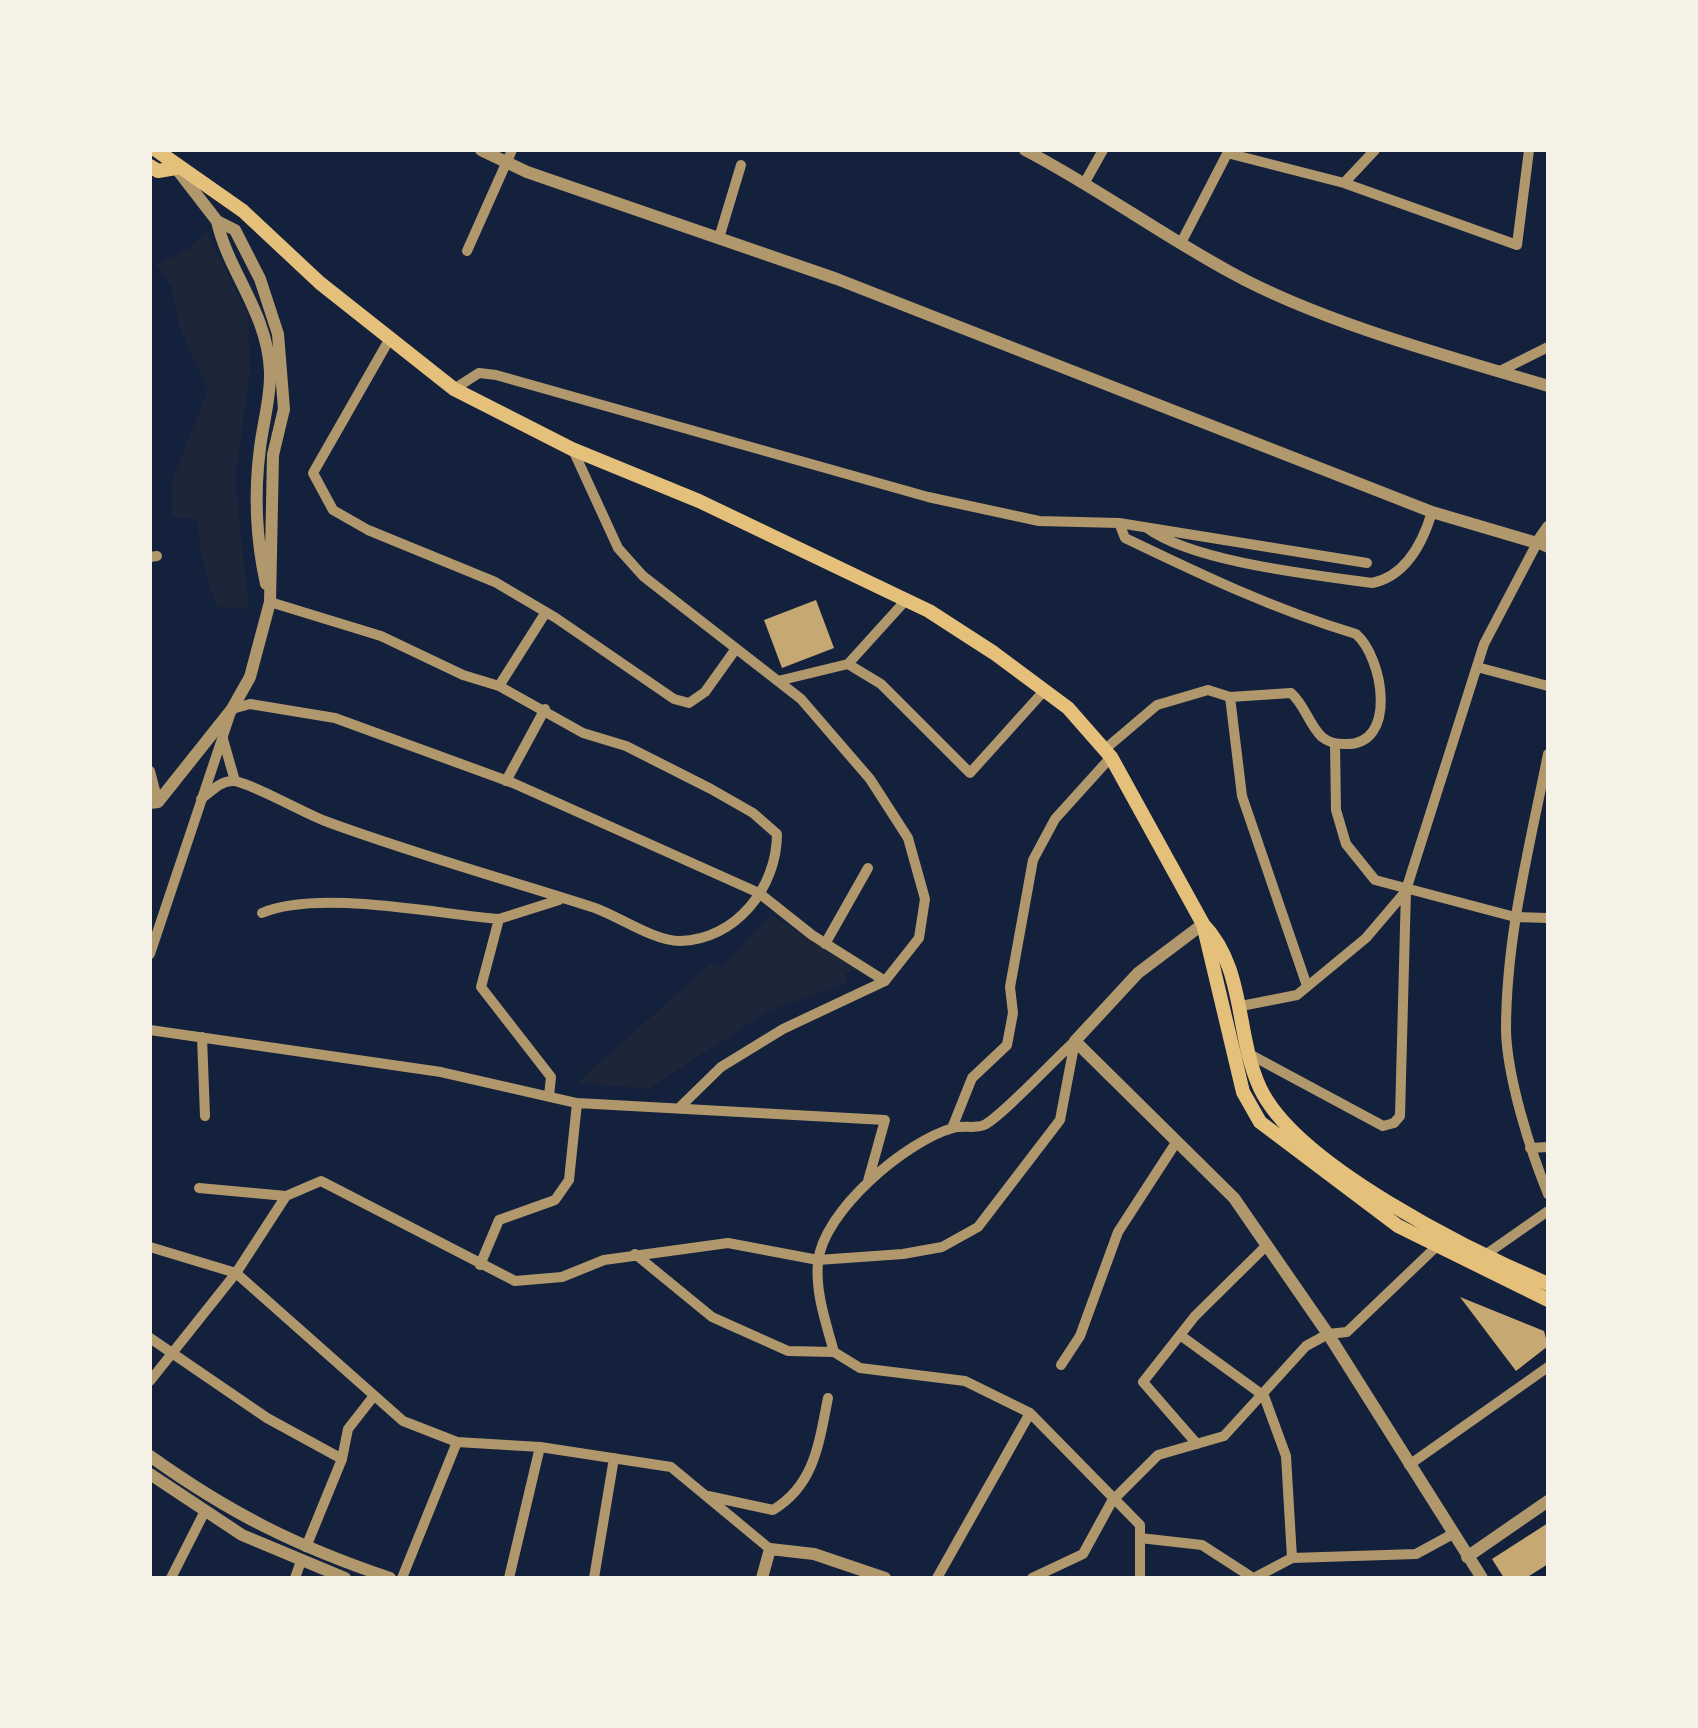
<!DOCTYPE html>
<html>
<head>
<meta charset="utf-8">
<style>
	body { margin:0 }
	#map { position:relative; width:1698px; height:1728px; overflow:hidden; background:#14213d; font-family:Georgia,serif }
	canvas { display:block }
	.frame { position:absolute; inset:0; border:152px solid #f6f1e7; pointer-events:none }
</style>
</head>
<body>
<div id="map">
<canvas width="1698" height="1728"></canvas>
<div class="frame"></div>
</div>
<script>
const ctx = document.querySelector('canvas').getContext('2d');
ctx.lineJoin = 'round';
function paint(path, color) {
  ctx.fillStyle = color;
  ctx.fill(path, 'evenodd');
}
function stroke(path, color, width, dash) {
  ctx.strokeStyle = color;
  ctx.lineWidth = width;
  ctx.lineCap = dash ? 'butt' : 'round';
  ctx.setLineDash(dash || []);
  ctx.stroke(path);
}
const green = new Path2D(`
	M206,230L248,316L250,372L235,480L249,609L216,607L200,552L198,520L173,517L171,482L208,390L180,329L171,285L156,265L190,248Z
	M771,915L858,969L845,974L846,983L767,1012L648,1089L577,1083L711,963L721,967Z`);
const building = new Path2D(`
	M816,600L834,648L782,668L764,620Z
	M1460,1297L1544,1331L1548,1346L1516,1371Z
	M1548,1523V1564L1526,1578H1504L1492,1559Z`);
const minor = new Path2D(`
	M1227,153L1344,183L1517,245L1529,150
	M1085,182L1103,150
	M1344,183L1375,150
	M719,238L741,165
	M1182,241L1229,150
	M467,251L512,150
	M389,340L313,473L333,510L368,530L495,582L556,618L674,699L689,703L705,692L735,650
	M1500,371L1548,347
	M454,389L479,373L496,375L928,497L1039,521L1119,523L1367,563
	M573,450L618,548L643,576L801,699L870,779L908,838L925,899L919,938L885,981L783,1029L721,1067L679,1108
	M1147,528C1193,562 1314,575 1372,583C1407,576 1423,542 1432,512
	M150,557L157,556
	M848,664L881,684L970,773L1043,692
	M848,664L906,600
	M1477,667L1548,686
	M778,681L848,664
	M499,686L546,612
	M1230,697L1242,796L1307,986
	M223,739L235,781
	M1335,744L1336,810L1346,844L1375,880L1515,917L1548,918
	M1104,750L1157,705L1208,690L1230,697L1291,693C1305,705 1309,725 1322,737C1328,742 1336,744 1344,744C1399,747 1383,657 1356,634C1273,609 1202,575 1125,538L1119,523
	M1548,754C1530,845 1506,936 1506,1030C1507,1077 1530,1150 1548,1194
	M150,771L158,802
	M506,781L545,709
	M201,799C211,792 221,780 234,781C251,783 304,813 325,821C414,854 505,879 595,908C620,917 654,941 680,941C736,940 777,887 777,834L753,813L711,789L626,746L583,733L499,686L463,675L381,636L270,602
	M262,913C318,889 436,914 499,919
	M825,944L868,868
	M150,954L232,709L250,704L335,718L513,783L759,893L812,935L885,981
	M1241,1006L1297,995L1366,938L1406,891
	M150,1030L441,1072L577,1103L885,1120L868,1181
	M202,1037L205,1116
	M1251,1055L1383,1126L1394,1123L1400,1116L1406,890L1484,644L1537,543L1548,548
	M549,1096L551,1077L481,987L499,919L559,900
	M952,1128L972,1078L1007,1045L1013,1013L1010,987L1033,860L1055,819L1111,757
	M1530,1148L1548,1147
	M199,1188L286,1196L321,1181L515,1281L562,1277L604,1260L728,1243L818,1260L903,1254L942,1247L978,1227L1060,1120L1075,1041
	M150,1247L236,1273L403,1421L457,1442L540,1447L671,1467L770,1549
	M635,1254L712,1317L788,1351L834,1352L860,1368L965,1381L1030,1413L1140,1525V1578
	M1485,1255L1548,1211
	M480,1265L499,1220L555,1200L569,1180L577,1103
	M1180,1335L1264,1396L1286,1456L1292,1558
	M150,1338L267,1418L342,1459
	M834,1352C826,1323 815,1292 818,1262C823,1211 906,1141 953,1128C963,1125 975,1129 984,1125C1001,1117 1056,1058 1074,1042
	M1061,1365L1080,1336L1118,1232L1177,1141
	M150,1381L236,1273L286,1196
	M1197,1444L1143,1382L1195,1316L1267,1245
	M1409,1465L1548,1367
	M708,1496L773,1510C815,1485 819,1442 828,1398
	M1140,1538L1202,1545L1253,1578
	M306,1547L342,1459L348,1429L373,1397
	M171,1578L205,1511
	M295,1578L301,1561
	M402,1578L457,1442
	M509,1578L540,1447
	M594,1578L614,1458
	M937,1578L1030,1413
	M1032,1578L1083,1554L1112,1501L1158,1455L1224,1436L1306,1346L1328,1334L1347,1332L1437,1246
	M1254,1578L1292,1558L1416,1554L1451,1535`);
const tertiary = new Path2D(`
	M481,150L527,172L837,279L1432,512L1537,543L1548,527
	M1025,150C1096,187 1160,234 1230,272C1318,321 1450,357 1548,386
	M217,221C228,272 268,313 270,372C271,396 263,423 260,448C254,494 256,539 266,584
	M150,803L158,802L232,709L250,677L270,602L273,455L284,409L278,334L260,279L235,230L217,221L176,168
	M1203,924L1138,973L1075,1041L1234,1198L1328,1334L1482,1578
	M150,1456C231,1514 296,1546 390,1578
	M150,1474L242,1535L345,1578
	M1467,1557L1548,1501
	M762,1578L770,1549L814,1554L885,1578`);
const secondary = new Path2D(`
	M156,150L243,211L320,283L454,389L572,449L699,501L929,611L994,653L1068,708L1111,757L1203,924C1246,969 1235,1034 1260,1088C1296,1165 1470,1251 1548,1284
	M150,166L158,171L176,168
	M1203,924L1243,1092L1260,1122L1398,1226L1548,1300`);
paint(green, '#1d2539');
paint(building, '#c6a872');
stroke(minor, '#b1986c', 10);
stroke(tertiary, '#b1986c', 12);
stroke(secondary, '#e5c07b', 14);
</script>
</body>
</html>
